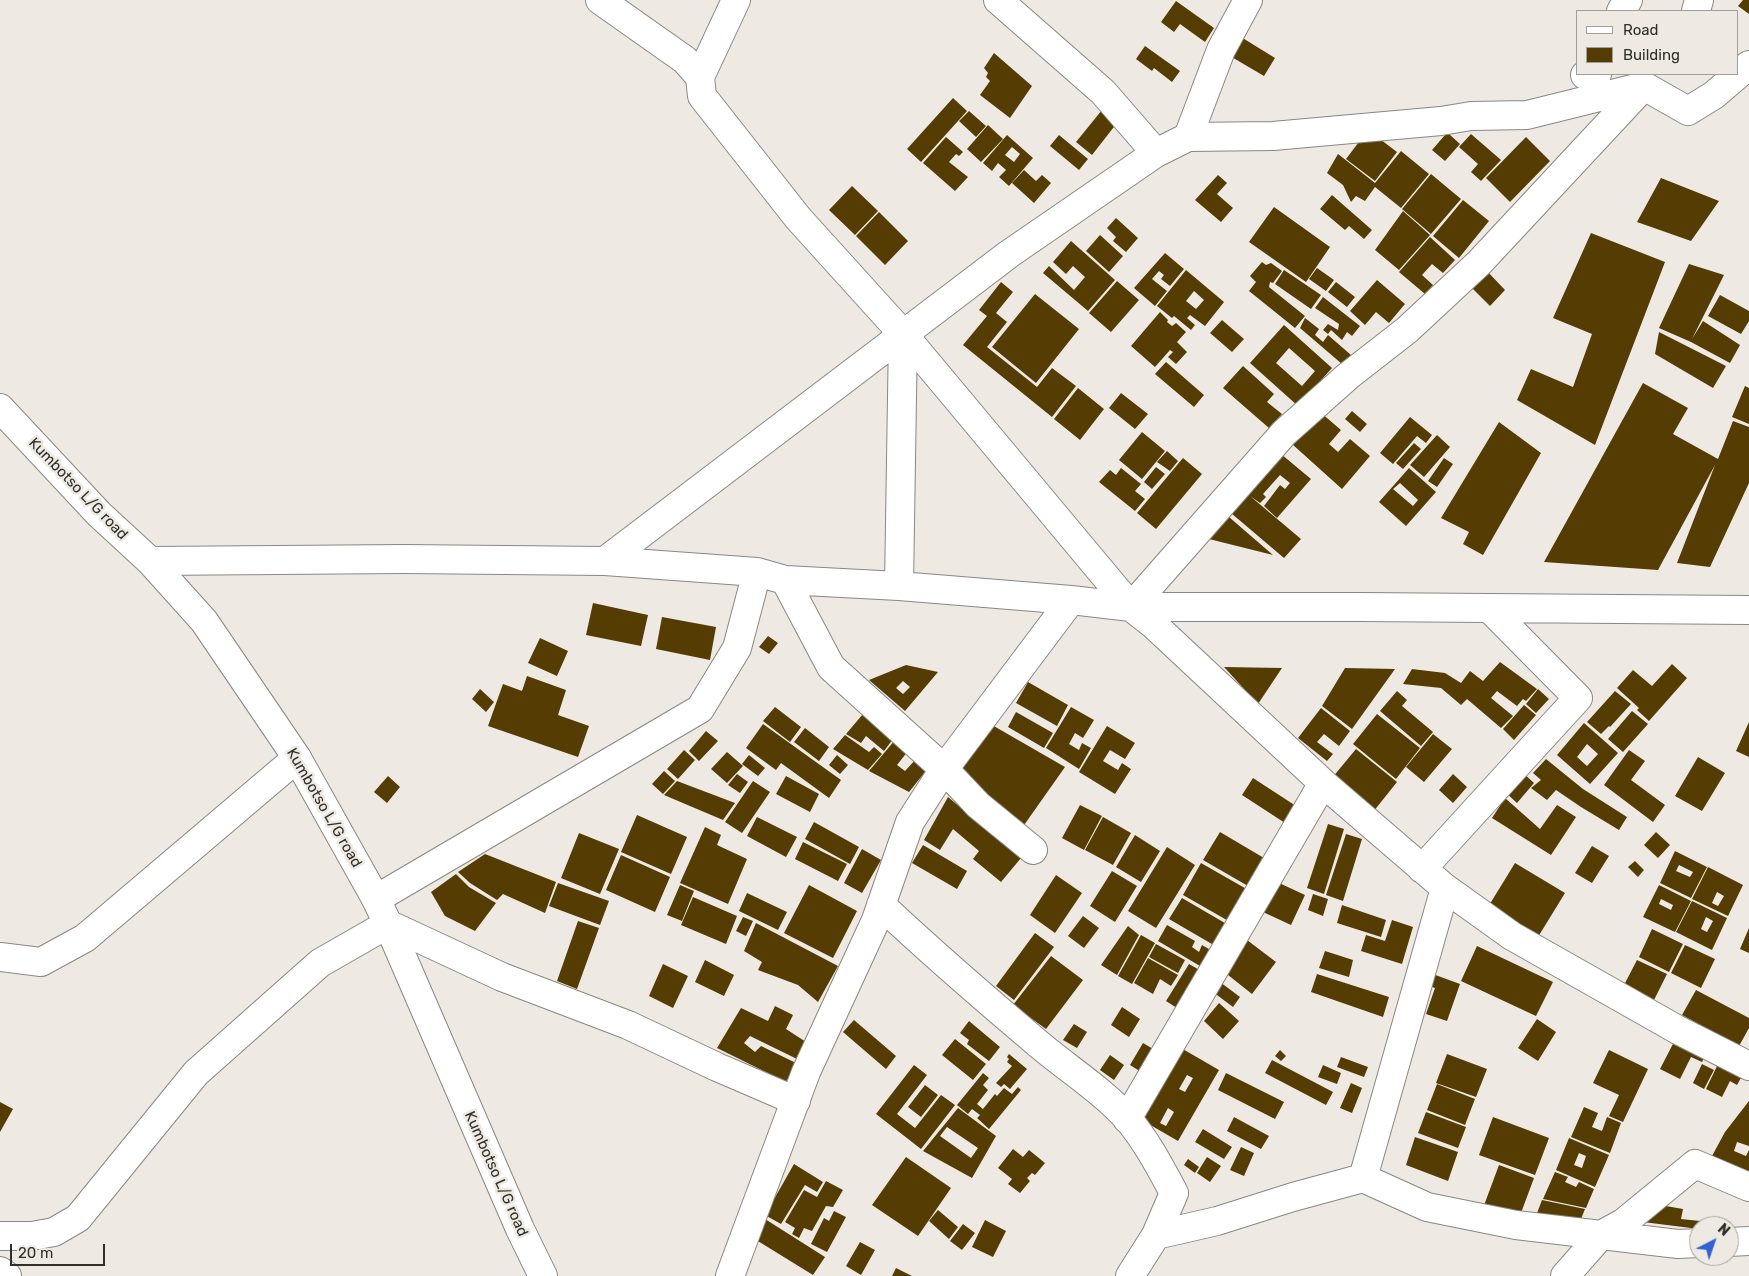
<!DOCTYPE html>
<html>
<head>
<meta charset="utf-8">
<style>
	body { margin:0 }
	#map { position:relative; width:1749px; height:1276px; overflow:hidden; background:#eeeae3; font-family:Rubik,sans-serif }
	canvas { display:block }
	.legend { position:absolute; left:1576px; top:10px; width:162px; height:65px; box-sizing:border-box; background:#eeeae3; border:1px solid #a29f99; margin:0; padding:6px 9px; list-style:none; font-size:15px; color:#2f2e2b }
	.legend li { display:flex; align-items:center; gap:10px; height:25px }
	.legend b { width:25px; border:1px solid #a29f99 }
	.north { position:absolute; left:1689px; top:1216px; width:50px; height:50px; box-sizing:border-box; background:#eeeae3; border:1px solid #a29f99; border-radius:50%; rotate:41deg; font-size:14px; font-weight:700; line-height:20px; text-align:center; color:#2f2e2b }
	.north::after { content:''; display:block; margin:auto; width:18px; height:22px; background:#3163d2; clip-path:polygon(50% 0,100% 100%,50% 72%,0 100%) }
	.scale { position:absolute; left:10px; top:1244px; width:95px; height:22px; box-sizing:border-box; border:2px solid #2f2e2b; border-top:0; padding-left:6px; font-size:15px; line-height:18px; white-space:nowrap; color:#2f2e2b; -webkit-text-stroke:4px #eeeae3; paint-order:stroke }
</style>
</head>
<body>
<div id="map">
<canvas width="1749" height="1276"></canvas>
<ul class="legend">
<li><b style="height:6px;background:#fff"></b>Road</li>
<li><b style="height:14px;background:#543c03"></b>Building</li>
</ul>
<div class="north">N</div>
<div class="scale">20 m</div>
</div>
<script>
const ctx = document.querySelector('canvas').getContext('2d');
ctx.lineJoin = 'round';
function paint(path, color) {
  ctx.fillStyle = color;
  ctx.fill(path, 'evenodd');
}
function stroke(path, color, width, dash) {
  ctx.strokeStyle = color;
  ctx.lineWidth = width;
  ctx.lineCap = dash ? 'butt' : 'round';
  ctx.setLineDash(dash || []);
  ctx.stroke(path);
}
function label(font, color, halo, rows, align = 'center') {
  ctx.font = font + ' Rubik,sans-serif';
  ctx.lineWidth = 5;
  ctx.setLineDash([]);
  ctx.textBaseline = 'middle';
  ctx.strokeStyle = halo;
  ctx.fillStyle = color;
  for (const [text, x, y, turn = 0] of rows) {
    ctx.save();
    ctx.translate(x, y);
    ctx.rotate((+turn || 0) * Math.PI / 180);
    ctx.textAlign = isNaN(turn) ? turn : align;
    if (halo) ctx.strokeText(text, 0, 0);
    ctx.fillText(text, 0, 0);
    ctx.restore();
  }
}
const building = new Path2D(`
	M1743,0H1749V14L1738,6Z
	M1176,1L1214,28L1205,42L1180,24L1174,32L1161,22Z
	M1241,37L1275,58L1264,76L1230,56Z
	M1145,46L1180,71L1172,82L1154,68L1152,71L1136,59Z
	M994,53L1032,86L1010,118L980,95L990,81L986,77L988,73L984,68Z
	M953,98L967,111L921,162L907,149Z
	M1102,110L1117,123L1092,155L1076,142Z
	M969,111L986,126L976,137L959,121Z
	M1438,124L1460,144L1445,161L1432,150L1445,135L1434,130Z
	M988,125L1003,139L981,162L967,149Z
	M1368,130L1397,152L1375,181L1346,159Z
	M1471,134L1501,160L1481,181L1471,172L1478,164L1459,147Z
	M1007,135L1033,158L1009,186L999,177L1006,170L998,163L992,171L983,163ZM1012,147L1020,154L1014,162L1005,155Z
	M1059,135L1088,159L1079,170L1050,146Z
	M946,137L963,152L959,156L956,154L949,162L968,177L955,191L923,163Z
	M1526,137L1550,161L1510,202L1486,178Z
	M1401,151L1429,174L1401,208L1375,187L1365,201L1356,196L1351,202L1343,185L1327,173L1338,154L1375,183Z
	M1024,170L1036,181L1042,175L1051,183L1034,203L1012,183Z
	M1431,174L1461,199L1431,234L1402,209Z
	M1218,175L1227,183L1217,194L1233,208L1221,222L1195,200Z
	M1661,178L1719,201L1691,241L1637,222Z
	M852,186L878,211L855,235L829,210Z
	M1332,195L1372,230L1364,239L1349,226L1345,230L1320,209Z
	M1463,200L1489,221L1459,258L1433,236Z
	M1274,207L1330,247L1306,282L1249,242Z
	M1403,211L1430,235L1399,270L1375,250Z
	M879,212L908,241L885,265L856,236Z
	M1116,218L1138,238L1126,252L1113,241L1116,237L1107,228Z
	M1591,233L1665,262L1595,445L1517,400L1531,369L1573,387L1592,334L1553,318Z
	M1100,235L1123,256L1109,272L1086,251Z
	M1430,237L1455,260L1443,273L1432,264L1422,275L1433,285L1425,294L1399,272Z
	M1071,241L1115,280L1088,311L1043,273L1049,266L1074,290L1085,277L1073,266L1066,274L1053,262Z
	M1165,253L1184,269L1170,286L1161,279L1164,275L1159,271L1152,279L1167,291L1155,306L1134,288Z
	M1262,262L1266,265L1271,263L1282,271L1273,283L1270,282L1269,287L1305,316L1295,328L1249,291L1256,282L1250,276Z
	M1689,264L1724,275L1692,339L1703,321L1740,345L1730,363L1691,342L1659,328Z
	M1317,268L1334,280L1326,291L1309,279Z
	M1186,270L1224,302L1205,326L1190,315L1187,318L1195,325L1191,330L1174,316L1172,318L1157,306ZM1194,291L1204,300L1196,309L1186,301Z
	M1284,270L1321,295L1311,309L1275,284Z
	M1486,270L1505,290L1490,306L1470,286Z
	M1377,280L1405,304L1389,323L1376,312L1365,325L1350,311Z
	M1117,281L1139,300L1111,332L1089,313Z
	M1001,282L1013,292L996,313L1007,322L987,347L1037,387L1052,368L1076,386L1052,417L963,345L987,316L979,310Z
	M1336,282L1355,297L1347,307L1328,292Z
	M1035,294L1079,329L1036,383L992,347Z
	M1720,295L1749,311V321L1741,334L1708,316Z
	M1323,297L1360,326L1352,336L1347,332L1342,340L1331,330L1328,334L1323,330L1328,324L1338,330L1339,324L1315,308Z
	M1160,312L1168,320L1167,322L1172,326L1176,323L1186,332L1177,342L1187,352L1176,364L1168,357L1173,352L1170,350L1155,367L1131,346Z
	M1305,318L1319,329L1315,335L1323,342L1328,335L1351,355L1342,364L1300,328Z
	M1222,320L1244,339L1232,352L1210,333Z
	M1284,325L1332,368L1298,406L1250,363ZM1289,348L1315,371L1302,386L1276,363Z
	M1659,332L1726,366L1713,388L1655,354Z
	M1166,362L1204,395L1194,407L1155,374Z
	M1243,366L1274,394L1267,402L1282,414L1269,428L1223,388Z
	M1643,383L1688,408L1673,434L1718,459L1733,421L1749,427V483L1710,567L1677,563L1715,465L1658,570L1544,562Z
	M1745,386L1749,388V424L1732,417Z
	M1078,388L1104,409L1080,440L1054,419Z
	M1121,393L1148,414L1135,429L1109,408Z
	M1352,411L1367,424L1360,432L1345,419Z
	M1320,412L1341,430L1329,444L1338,452L1350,439L1370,456L1342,489L1292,444Z
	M1410,417L1432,435L1426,443L1417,436L1393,464L1380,453Z
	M1499,422L1541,453L1483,555L1463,544L1469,532L1441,518Z
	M1142,432L1165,451L1142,479L1119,460Z
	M1437,435L1450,447L1424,477L1410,465Z
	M1414,443L1421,449L1403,469L1396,463Z
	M1167,451L1178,461L1170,471L1157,462Z
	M1281,454L1311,479L1277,518L1264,506L1280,485L1285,489L1290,483L1280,475L1263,494L1266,497L1260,503L1250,496L1301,539L1284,558L1231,513Z
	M1183,458L1202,474L1156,529L1137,513Z
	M1444,458L1453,464L1437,487L1428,481Z
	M1156,467L1165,474L1152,489L1144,482Z
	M1121,468L1141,484L1135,491L1145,499L1135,511L1099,482L1110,470L1116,475Z
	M1409,468L1436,492L1406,526L1379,502ZM1400,483L1418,500L1413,506L1393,489Z
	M1229,517L1273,555L1209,539Z
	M593,603L648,615L641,646L586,635Z
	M662,617L716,627L710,660L656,649Z
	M768,636L778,643L769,654L759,647Z
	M540,638L568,651L557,676L528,663Z
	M1500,662L1537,689L1526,701L1523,699L1517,706L1497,691L1491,698L1513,716L1501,728L1467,699L1461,705L1441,688L1403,684L1412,669L1445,673L1461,683L1470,671L1483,681Z
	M1672,664L1687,678L1649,721L1637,710L1639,708L1617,688L1633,670L1652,686Z
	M906,665L938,672L905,711L869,680ZM903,681L910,687L903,694L896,688Z
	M1224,667L1282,668L1258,704Z
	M1345,668L1395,669L1352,729L1322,706Z
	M527,676L566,690L558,715L589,726L578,757L488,726L503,684L522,691Z
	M1028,682L1068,705L1057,726L1016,703Z
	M480,689L494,702L486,712L472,699Z
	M1538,689L1549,699L1536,713L1526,704Z
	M1397,691L1407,700L1402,706L1433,732L1421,746L1380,711Z
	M1615,691L1631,704L1610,727L1609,726L1601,734L1587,722Z
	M1524,705L1536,715L1514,740L1503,729Z
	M775,707L801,727L790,742L763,721Z
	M1071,707L1094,720L1083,738L1075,733L1069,744L1079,750L1082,743L1091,748L1079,769L1046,748Z
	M1321,708L1350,731L1339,746L1324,734L1317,742L1333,754L1327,761L1298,738Z
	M1632,711L1648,724L1623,752L1608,739Z
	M1016,712L1053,733L1044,748L1008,727Z
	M863,714L893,739L884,751L866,736L861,743L846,734Z
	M1377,714L1420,748L1396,779L1353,744Z
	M1749,722V757L1736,751Z
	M1584,723L1618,753L1590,784L1557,755ZM1587,744L1598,754L1587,766L1577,757Z
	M763,724L841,780L829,798L781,763L776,770L746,748Z
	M992,725L1065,767L1022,828L956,771Z
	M1107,726L1135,743L1125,759L1110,750L1103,761L1118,770L1122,763L1131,769L1115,794L1079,772Z
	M805,728L829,747L819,761L794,742Z
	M706,731L718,741L699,761L689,751Z
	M1433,734L1452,749L1424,782L1406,767Z
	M845,735L869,752L874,747L882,754L868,770L833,749Z
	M895,740L908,751L897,765L905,771L917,758L929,767L909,792L869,771Z
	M1356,749L1397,782L1373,812L1332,778Z
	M684,750L695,760L678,779L667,769Z
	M1629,750L1645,761L1631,780L1665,805L1653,822L1604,785Z
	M727,752L743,766L727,783L711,769Z
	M749,755L765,768L758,776L742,764Z
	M837,755L848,765L840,774L829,765Z
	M1698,757L1725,773L1702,811L1675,796Z
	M1546,759L1583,789L1627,817L1619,830L1581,807L1556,790L1547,800L1531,788L1541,780L1533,773Z
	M664,771L675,781L663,794L652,784Z
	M1522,772L1534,783L1517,803L1505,792Z
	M737,774L748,782L740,793L728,785Z
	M1453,774L1467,787L1453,803L1439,790Z
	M388,776L400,787L387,803L374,792Z
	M786,776L819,794L810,812L776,794Z
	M1253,778L1296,806L1285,823L1242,795Z
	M677,781L735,803L723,820L664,795Z
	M753,781L770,792L742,833L725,822Z
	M948,797L1021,858L1001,882L973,859L979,851L953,829L940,850L924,840Z
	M1505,798L1540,829L1557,805L1576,817L1551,855L1492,818Z
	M1080,805L1102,816L1084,850L1062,838Z
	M637,815L687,837L671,874L621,852Z
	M757,817L797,837L786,857L747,836Z
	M1103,817L1131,833L1113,865L1085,850Z
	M814,822L859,847L850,864L805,839Z
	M1328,824L1344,829L1324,894L1307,888Z
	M705,827L721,835L717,845L747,859L728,904L680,883Z
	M1220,832L1264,858L1248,886L1203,860Z
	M1656,832L1670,845L1658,858L1644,845Z
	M579,833L619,849L600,894L561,878Z
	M1346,834L1362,839L1343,901L1326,895Z
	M1135,835L1160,851L1141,882L1116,867Z
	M803,842L847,864L838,881L795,859Z
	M923,845L967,871L957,889L912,863Z
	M1592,846L1609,856L1592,883L1575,873Z
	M1167,847L1195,865L1156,928L1128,911Z
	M862,849L881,860L862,893L844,883Z
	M1675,851L1707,867L1691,898L1660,883ZM1679,865L1693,872L1690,877L1676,871Z
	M485,854L556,882L545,913L503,894L497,900L470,883L458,872Z
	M621,855L670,877L655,912L606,890Z
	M1635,861L1644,870L1638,877L1628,867Z
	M1201,863L1250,891L1232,923L1183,895Z
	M1515,863L1565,893L1538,937L1488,907Z
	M1708,867L1743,885L1728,916L1692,899ZM1717,892L1724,896L1718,906L1712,903Z
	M1112,871L1137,886L1115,922L1090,906Z
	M456,874L469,887L496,903L475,931L445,916L431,892Z
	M1056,875L1082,893L1055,933L1030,915Z
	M1277,882L1305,895L1291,925L1263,912Z
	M558,883L609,901L600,925L549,906Z
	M680,885L694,891L682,921L667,915Z
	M809,885L857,911L833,958L784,933Z
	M1659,885L1691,901L1675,932L1643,917ZM1661,899L1673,905L1671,910L1659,904Z
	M747,893L787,912L778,930L739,911Z
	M1313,894L1328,899L1323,916L1308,910Z
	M693,897L737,916L726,944L681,925Z
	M1182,898L1230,926L1217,947L1169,919Z
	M1692,901L1727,918L1712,950L1676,932ZM1706,917L1713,921L1707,932L1701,929Z
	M1342,905L1386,920L1381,937L1337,923Z
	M1083,916L1099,928L1084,948L1068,936Z
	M743,917L753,921L746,936L736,931Z
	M1392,920L1413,927L1402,964L1361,951L1366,935L1385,941Z
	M578,921L599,928L577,989L557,981Z
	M756,923L838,966L818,1002L798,985L758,970L762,962L744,951Z
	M1167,925L1195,941L1192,947L1199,952L1202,945L1214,952L1205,969L1158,941Z
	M1128,926L1139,935L1117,975L1101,965Z
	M1749,928V953L1740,949Z
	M1652,929L1683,944L1669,972L1639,957Z
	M1035,933L1054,947L1014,1000L996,986Z
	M1141,935L1155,943L1132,984L1118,976Z
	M1247,940L1276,962L1252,994L1223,971Z
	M1156,944L1185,960L1178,973L1149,957Z
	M1685,945L1715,959L1701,988L1671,973Z
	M1477,946L1553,982L1536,1016L1461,981Z
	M1325,951L1353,960L1349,977L1319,968Z
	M1051,956L1083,980L1046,1029L1013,1005Z
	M1148,958L1178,975L1171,986L1160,979L1153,994L1134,983Z
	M705,960L734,975L724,996L695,982Z
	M1637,960L1667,974L1653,1002L1623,987Z
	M663,964L688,976L673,1008L649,996Z
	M1189,964L1203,972L1180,1010L1166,1001Z
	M1430,973L1460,984L1447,1021L1426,1014L1435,988L1426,985Z
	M1317,974L1389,997L1383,1017L1311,992Z
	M1220,982L1240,997L1233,1007L1213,992Z
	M1696,990L1749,1018V1028L1739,1046L1682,1015Z
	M1219,1003L1239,1021L1223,1039L1204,1021Z
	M775,1006L793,1015L786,1029L806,1042L797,1059L750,1036L744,1043L755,1052L761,1046L796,1063L786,1082L717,1048L741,1008L768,1021Z
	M1122,1007L1140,1019L1129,1037L1111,1025Z
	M1537,1019L1556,1032L1538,1061L1518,1048Z
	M854,1020L896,1056L886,1069L843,1032Z
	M969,1021L1000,1047L989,1061L967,1044L969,1040L960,1033Z
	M1074,1024L1087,1032L1077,1048L1063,1040Z
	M955,1039L986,1064L973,1080L942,1055Z
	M1674,1042L1704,1058L1702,1062L1691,1057L1680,1079L1660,1069Z
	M1143,1043L1160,1053L1146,1075L1130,1065Z
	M1181,1048L1219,1070L1178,1141L1140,1119ZM1187,1075L1193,1078L1185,1092L1179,1089ZM1168,1108L1174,1112L1166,1126L1160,1123Z
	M1280,1050L1286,1056L1281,1061L1275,1056Z
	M1609,1050L1648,1069L1623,1122L1609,1116L1619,1095L1593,1083Z
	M1009,1054L1027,1069L1010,1089L1004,1084L1001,1087L996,1083L1012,1066L1007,1062L1009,1059L1007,1057Z
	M1447,1054L1487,1069L1476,1097L1436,1083Z
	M1110,1055L1124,1065L1114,1080L1100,1070Z
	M1341,1057L1368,1067L1364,1077L1337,1067Z
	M1272,1060L1333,1092L1326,1105L1265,1073Z
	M1702,1064L1714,1070L1704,1089L1693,1083Z
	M1718,1064L1742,1076L1737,1085L1730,1081L1722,1097L1706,1089Z
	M914,1065L927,1075L897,1114L915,1128L941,1095L955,1105L921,1149L876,1114Z
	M1323,1065L1341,1073L1337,1084L1318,1077Z
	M983,1073L989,1078L983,1085L988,1090L977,1104L983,1109L995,1094L997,1096L1004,1088L1012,1094L1018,1087L1021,1090L989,1129L977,1118L980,1115L972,1109L968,1114L957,1105Z
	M1226,1073L1284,1102L1275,1119L1218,1090Z
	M1351,1083L1362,1088L1352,1113L1340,1108Z
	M1437,1084L1475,1099L1465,1125L1427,1110Z
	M925,1085L938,1095L921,1117L908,1107Z
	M1749,1101V1146L1737,1142L1734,1151L1746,1156L1749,1150V1172L1712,1156L1725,1132Z
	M0,1102L13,1109L0,1132Z
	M1584,1107L1598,1113L1592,1127L1602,1131L1607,1117L1621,1123L1610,1153L1571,1137Z
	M958,1108L996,1136L972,1178L923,1151ZM947,1127L978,1148L971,1158L940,1136Z
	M1426,1112L1466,1127L1458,1148L1418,1133Z
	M1234,1117L1269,1136L1261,1149L1227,1131Z
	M1493,1117L1549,1138L1535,1175L1479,1155Z
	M1203,1129L1232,1147L1224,1159L1195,1142Z
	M1415,1137L1458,1152L1448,1181L1406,1165Z
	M1569,1138L1609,1155L1595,1187L1556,1170ZM1579,1153L1586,1156L1582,1168L1574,1165Z
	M1241,1147L1254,1153L1244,1176L1230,1170Z
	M1013,1149L1023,1157L1029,1150L1045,1163L1035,1175L1032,1173L1027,1178L1030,1181L1020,1193L1008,1184L1012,1179L998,1168Z
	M906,1157L951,1188L918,1236L872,1205Z
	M1207,1157L1221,1166L1210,1182L1197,1173Z
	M1188,1159L1199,1167L1195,1173L1184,1165Z
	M794,1164L823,1182L817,1192L805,1185L781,1224L765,1215Z
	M1499,1165L1534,1178L1518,1221L1483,1208Z
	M1555,1172L1568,1177L1565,1182L1576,1187L1579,1182L1594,1189L1586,1208L1543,1199Z
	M826,1181L843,1190L833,1207L826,1206L812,1231L804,1228L799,1238L792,1234L795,1228L785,1222L804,1190L817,1197Z
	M1542,1200L1585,1209L1579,1224L1534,1221Z
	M1660,1205L1683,1209L1681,1219L1700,1221L1699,1229L1643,1222Z
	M938,1210L958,1227L949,1239L929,1221Z
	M834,1211L846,1217L827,1252L811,1244L824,1218L829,1221Z
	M765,1219L825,1257L813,1275L753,1238Z
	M985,1220L1006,1231L993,1257L972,1247Z
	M963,1224L975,1233L962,1250L950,1241Z
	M860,1242L875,1250L861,1275L846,1266Z
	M896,1268L912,1276H892Z`);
const minor = new Path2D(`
	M600,0L685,60L700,77L702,96L798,218L903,334L1131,607L1154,625L1323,783L1445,888L1512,936L1678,1030L1749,1066
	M998,0L1103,92L1156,153
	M1621,11L1628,0
	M1696,11L1699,0
	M1585,75L1597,74
	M700,77L736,0
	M1188,137L1221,50L1248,0
	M150,561L404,559L605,561L757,572L785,580L899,586L1071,600L1131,607H1360L1749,610
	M605,561L1009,254L1156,153L1188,137L1273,136L1441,121L1471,116L1527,115L1644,86L1688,111L1714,95L1749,65
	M785,580L831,667L944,769L978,805L1033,850
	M899,586L903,334
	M1131,607L1284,433L1348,376L1407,330L1479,263L1644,86
	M1422,869L1578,698L1489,608
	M376,899L700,709L737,648L757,572
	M881,905C931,952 983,997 1035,1041C1065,1067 1101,1089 1128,1119C1147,1142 1160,1167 1174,1193L1156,1235L1130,1276
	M0,957L41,962L85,938L297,758
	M1127,1119L1323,783
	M1363,1178L1445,888
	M1156,1235L1217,1221L1293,1197L1363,1178L1427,1207L1516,1225L1678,1244L1699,1243
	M0,1236H32L54,1232L78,1218L196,1073L320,963L388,924L502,977L628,1025L717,1067L796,1101
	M1729,1242L1749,1241
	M0,1271L7,1276
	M730,1276L806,1072L876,920L910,822L944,769L1071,600
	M1565,1276L1601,1235L1623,1223L1695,1164L1749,1187`);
const secondary = new Path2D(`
	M0,408L99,514L150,561L204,621L297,758L376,899L388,924L520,1229L543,1276`);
const streetNames = [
	["Kumbotso L/G road",78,489,46],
	["Kumbotso L/G road",324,808,60],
	["Kumbotso L/G road",496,1174,66]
];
paint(building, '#543c03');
stroke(minor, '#8b8780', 30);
stroke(secondary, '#8b8780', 30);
stroke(minor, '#fff', 28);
stroke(secondary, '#fff', 28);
label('15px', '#2f2e2b', '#eeeae3', streetNames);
</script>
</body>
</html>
